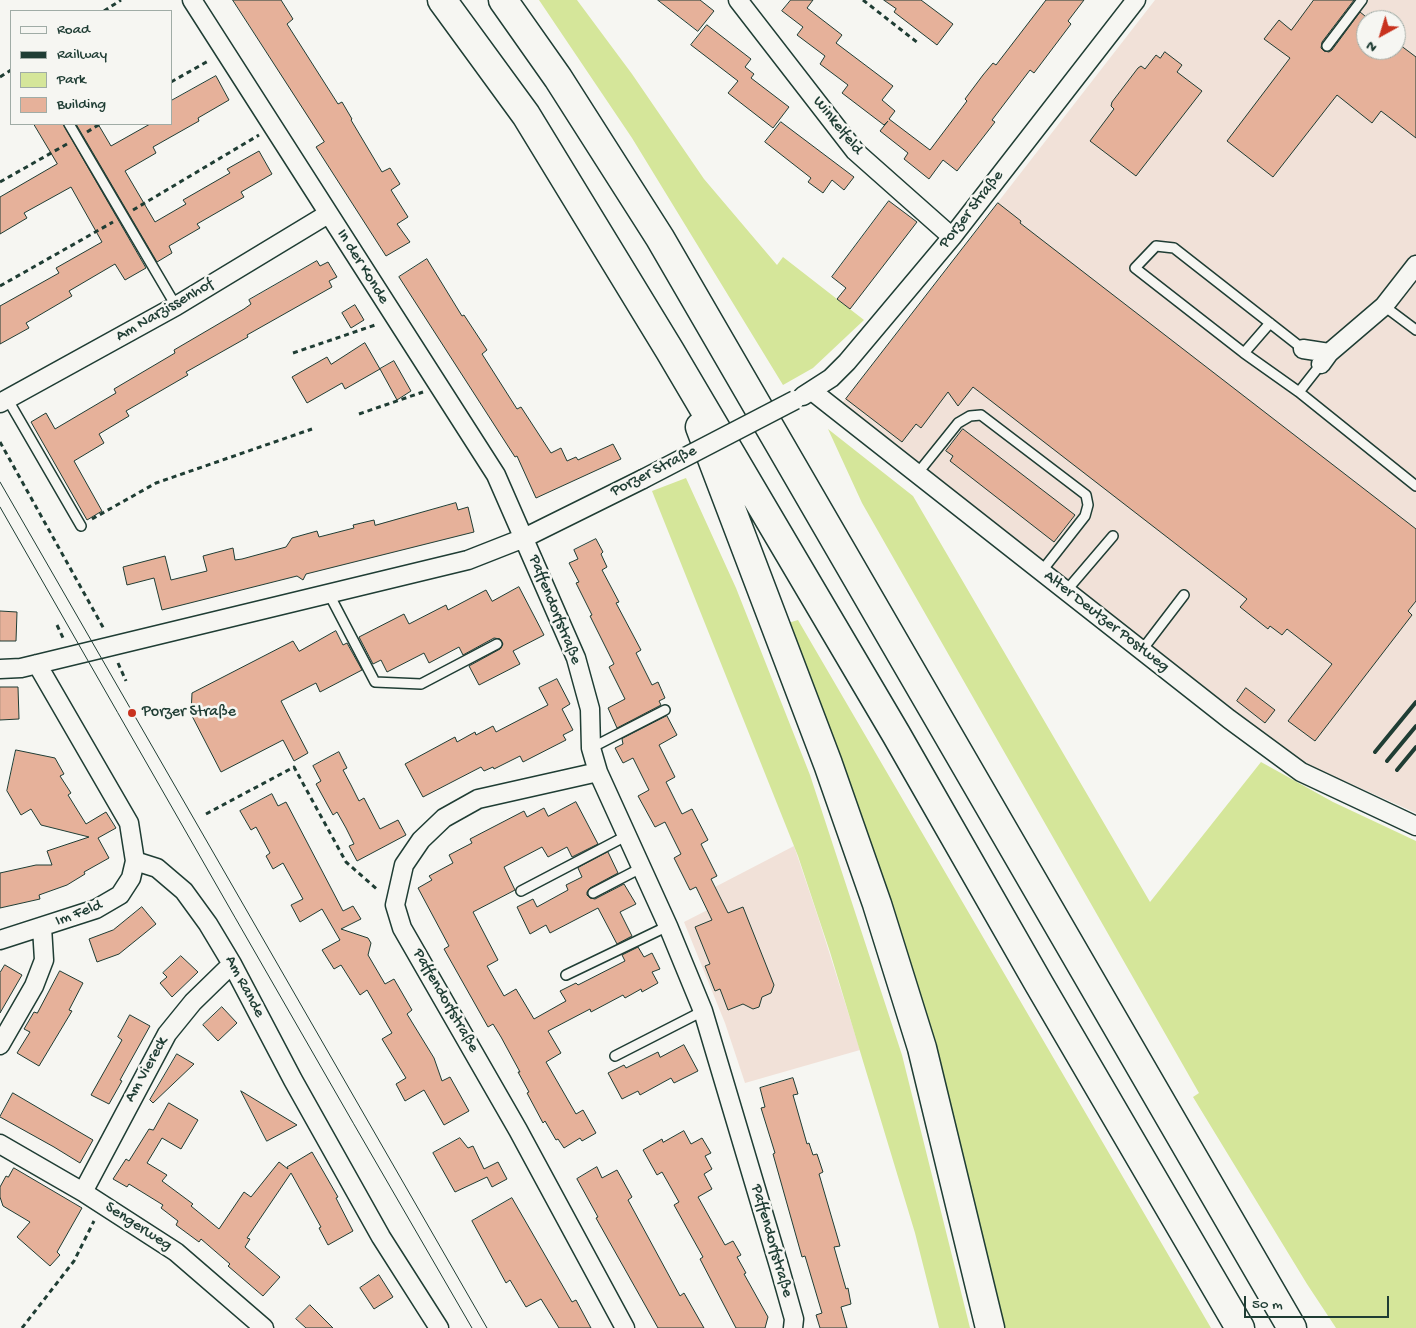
<!DOCTYPE html>
<html>
<head>
<meta charset="utf-8">
<style>
	body { margin:0 }
	#map { position:relative; width:1416px; height:1328px; overflow:hidden; background:#f6f6f2; font-family:"Gochi Hand",sans-serif }
	canvas { display:block }
	.legend { position:absolute; left:10px; top:10px; width:162px; height:115px; box-sizing:border-box; background:#f6f6f2; border:1px solid #a0aca6; margin:0; padding:6px 9px; list-style:none; font-size:15px; color:#1f3d34 }
	.legend li { display:flex; align-items:center; gap:10px; height:25px }
	.legend b { width:25px; border:1px solid #a0aca6 }
	.north { position:absolute; left:1356px; top:10px; width:50px; height:50px; box-sizing:border-box; background:#f6f6f2; border:1px solid #a0aca6; border-radius:50%; rotate:219deg; font-size:14px; font-weight:700; line-height:20px; text-align:center; color:#1f3d34 }
	.north::after { content:''; display:block; margin:auto; width:18px; height:22px; background:#c8321e; clip-path:polygon(50% 0,100% 100%,50% 72%,0 100%) }
	.scale { position:absolute; left:1244px; top:1296px; width:145px; height:22px; box-sizing:border-box; border:2px solid #1f3d34; border-top:0; padding-left:6px; font-size:15px; line-height:18px; white-space:nowrap; color:#1f3d34; -webkit-text-stroke:4px #f6f6f2; paint-order:stroke }
</style>
</head>
<body>
<div id="map">
<canvas width="1416" height="1328"></canvas>
<ul class="legend">
<li><b style="height:6px;background:#f6f6f2"></b>Road</li>
<li><b style="height:6px;background:#1f3d34"></b>Railway</li>
<li><b style="height:14px;background:#d5e69a"></b>Park</li>
<li><b style="height:14px;background:#e6b19a"></b>Building</li>
</ul>
<div class="north">N</div>
<div class="scale">50 m</div>
</div>
<script>
const ctx = document.querySelector('canvas').getContext('2d');
ctx.lineJoin = 'round';
function paint(path, color) {
  ctx.fillStyle = color;
  ctx.fill(path, 'evenodd');
}
function stroke(path, color, width, dash) {
  ctx.strokeStyle = color;
  ctx.lineWidth = width;
  ctx.lineCap = dash ? 'butt' : 'round';
  ctx.setLineDash(dash || []);
  ctx.stroke(path);
}
function label(font, color, halo, rows, align = 'center') {
  ctx.font = font + ' "Gochi Hand",sans-serif';
  ctx.lineWidth = 5;
  ctx.setLineDash([]);
  ctx.textBaseline = 'middle';
  ctx.strokeStyle = halo;
  ctx.fillStyle = color;
  for (const [text, x, y, turn = 0] of rows) {
    ctx.save();
    ctx.translate(x, y);
    ctx.rotate((+turn || 0) * Math.PI / 180);
    ctx.textAlign = isNaN(turn) ? turn : align;
    if (halo) ctx.strokeText(text, 0, 0);
    ctx.fillText(text, 0, 0);
    ctx.restore();
  }
}
const built = new Path2D(`
	M1155,0H1416V813L1300,761L1105,613L842,403ZM1366,20H1396V50H1366Z
	M794,846L818,917L860,1050L745,1083L725,1023L684,922L723,902L715,887Z`);
const green = new Path2D(`
	M539,0H577L632,74L704,179L777,265L783,257L864,320L813,368L783,385L632,138Z
	M828,429L913,496L1150,902L1261,762L1333,802L1416,841V1328H1336L1307,1284L1193,1097L1199,1093L862,503Z
	M686,478L736,588L810,775L902,1055L970,1328H939L915,1233L830,952L798,856L652,491Z
	M798,620L1211,1328H1004L985,1245L927,1025L788,623Z`);
const building = new Path2D(`
	M233,0H281L293,19L287,24L338,104L342,102L352,119L351,120L382,172L390,168L400,184L391,190L408,217L397,224L410,242L386,256L316,147L324,142Z
	M658,0H700L714,11L698,31Z
	M791,0H813L807,8L842,35L836,43L893,86L882,100L895,111L889,119L930,150L967,101L965,99L983,75L993,63L996,65L1046,0H1084L1068,21L1071,24L1034,73L1030,70L992,120L995,122L957,171L943,160L929,179L904,159L908,153L880,131L888,121L884,125L842,93L848,85L820,64L825,56L797,35L803,27L782,11Z
	M884,0H921L953,24L937,45L894,12L896,9Z
	M1314,0H1354L1322,42L1321,48L1324,51L1329,52L1332,50L1360,12L1370,20H1366V50H1396L1400,45L1416,57V138L1381,111L1372,123L1337,95L1273,177L1227,141L1290,58L1264,39L1279,20L1291,30Z
	M707,25L751,59L745,67L754,74L751,78L789,107L773,128L728,93L738,81L691,45Z
	M1165,52L1182,65L1177,72L1202,91L1136,176L1090,141L1114,109L1111,106L1112,102L1138,68L1141,66L1145,69L1156,55L1160,58Z
	M216,76L229,100L198,118L199,121L153,147L156,153L125,171L155,222L186,204L183,200L230,173L227,169L259,151L272,174L241,192L244,197L197,224L200,228L169,246L172,253L157,262L76,124H98L111,146L150,124H171V101Z
	M781,122L854,177L844,190L832,180L823,193L808,182L811,178L765,142Z
	M34,124H63L146,268L125,280L115,264L69,291L72,296L26,323L29,328L0,344V306L59,273L56,268L102,242L71,187L24,213L27,218L0,234V197L57,164Z
	M889,201L917,222L850,309L837,299L846,288L832,277Z
	M998,203L1021,221L1020,223L1416,529V601L1408,611L1412,615L1315,741L1288,721L1332,664L1287,629L1282,635L1270,626L1268,629L1240,607L1247,599L973,387L958,406L948,392L921,428L916,424L902,442L846,399Z
	M427,259L462,316L464,315L487,350L482,354L517,409L521,407L551,453L561,448L567,461L576,457L578,460L613,444L621,459L536,498L517,456L515,457L399,277Z
	M317,261L320,266L328,262L337,277L329,281L332,287L247,335L248,337L186,372L188,375L126,411L129,416L99,434L104,443L74,461L102,511L87,520L31,422L46,413L55,429L116,393L114,389L175,353L174,350L244,309L251,304L249,300Z
	M355,305L364,320L351,328L342,313Z
	M365,343L380,369L345,389L342,383L307,403L292,377L327,357L331,364Z
	M394,361L411,391L397,400L380,369Z
	M963,429L1075,515L1054,542L950,461L953,456L946,451Z
	M456,503L458,510L468,507L474,532L306,574L303,580L297,576L162,610L154,578L127,585L123,567L165,556L171,580L207,571L203,556L233,548L235,560L242,559L286,547L292,538L317,531L319,537L354,528L353,525L374,520L375,525Z
	M596,539L603,552L601,554L607,567L602,570L619,602L616,603L641,650L636,653L652,685L658,682L665,698L659,701L661,705L617,728L608,708L625,699L609,667L614,664L590,616L592,615L576,583L579,582L569,563L578,559L574,550Z
	M519,587L544,635L513,651L520,664L479,685L469,666L500,649L503,644L500,639L494,638L463,655L459,647L429,663L424,653L387,672L381,660L373,664L359,637L404,614L409,624L446,605L448,610L486,590L492,601Z
	M0,611L17,612L16,641H0Z
	M336,631L343,645L347,643L362,670L320,692L316,683L281,701L308,753L294,761L283,740L221,772L191,714L192,693L293,641L299,651Z
	M557,679L570,704L562,709L573,730L563,735L566,740L523,762L520,756L494,769L493,767L484,771L481,767L423,797L405,764L455,737L457,742L475,732L476,735L493,726L496,732L548,705L539,688Z
	M0,687H18L19,719L0,720Z
	M1246,688L1275,710L1265,723L1237,701Z
	M667,716L677,735L659,745L675,777L666,782L682,814L692,809L708,840L701,844L717,876L711,879L728,913L743,907L774,985L771,993L762,997L759,1007L753,1009L743,1004L728,1010L720,989L715,991L705,966L710,964L695,927L712,920L696,887L690,890L674,858L681,854L665,822L655,827L638,796L649,790L633,758L623,763L615,748L623,744L622,739Z
	M16,750L55,758L64,774L60,776L71,793L68,795L86,824L106,812L116,828L98,838L109,858L84,872L85,874L67,885L39,895L40,899L0,908V873L36,865H52L47,851L89,837L41,825L31,809L21,815L7,791Z
	M339,752L347,768L343,770L351,785L359,801L364,798L380,829L398,820L406,835L357,861L349,846L354,844L346,828L337,812L333,815L316,784L321,781L313,766Z
	M272,794L278,806L286,802L343,911L353,906L361,919L341,929L368,938L371,943L368,955L385,984L394,979L412,1010L407,1014L434,1058L442,1081L450,1077L469,1111L444,1125L424,1090L405,1101L396,1084L406,1078L382,1039L392,1033L367,990L360,995L341,965L334,969L322,950L340,940L322,909L300,922L291,905L303,899L283,863L273,869L266,856L270,853L256,827L251,830L240,811Z
	M576,802L598,844L572,857L567,847L548,857L542,847L504,867L515,890L473,912L498,960L487,966L504,996L516,989L534,1019L566,1001L560,991L576,983L578,985L625,961L622,955L638,947L644,957L652,953L660,969L652,972L658,983L642,992L641,989L625,998L623,995L591,1012L590,1009L548,1031L561,1053L546,1062L576,1114L583,1110L596,1133L582,1141L580,1138L564,1148L558,1139L556,1140L545,1121L543,1123L527,1093L529,1092L518,1072H520L501,1037L493,1024L488,1027L444,949L449,946L418,888L432,880L429,876L453,863L449,855L472,843L470,839L524,811L527,817L544,808L548,816Z
	M608,852L618,873L590,888L587,892V895L590,898L595,899L624,884L636,904L620,912L632,936L617,944L598,908L550,933L546,925L530,934L517,907L533,899L537,907L568,890L566,885L582,877L578,868Z
	M142,907L156,924L119,954L97,962L89,939L113,930Z
	M181,956L198,972L172,997L160,983L167,977L163,973Z
	M5,965L22,975L0,1013V973Z
	M60,971L83,983L69,1010L72,1011L39,1066L17,1053L30,1032L24,1029L34,1012L37,1013Z
	M222,1007L237,1023L218,1041L203,1025Z
	M130,1015L150,1026L120,1080L122,1081L109,1104L91,1095L122,1040L118,1037Z
	M684,1045L698,1071L674,1083L671,1078L640,1095L638,1091L622,1099L608,1073L624,1065L626,1068L658,1052L660,1057Z
	M177,1054L194,1064L153,1103L150,1100Z
	M793,1078L798,1094L793,1095L807,1144L809,1143L813,1155L817,1154L823,1172L819,1174L840,1246L834,1247L846,1289L848,1288L851,1304L841,1307L847,1328H820L816,1315L822,1313L805,1256L802,1257L773,1154L775,1153L761,1108L765,1107L760,1088Z
	M241,1091L297,1125L267,1141Z
	M13,1093L93,1140L80,1163L54,1147L0,1117Z
	M169,1103L198,1120L181,1149L162,1138L147,1163L167,1175L162,1181L193,1204L191,1206L219,1229L244,1192L251,1197L279,1162L288,1169L287,1167L312,1152L338,1197L336,1198L353,1231L328,1245L319,1228L321,1227L291,1173L247,1238L250,1239L245,1247L280,1277L263,1296L228,1266L230,1264L201,1239L199,1242L176,1225L178,1221L161,1208L163,1205L129,1184L127,1187L113,1179L126,1159L129,1161L149,1129L153,1130Z
	M684,1131L691,1144L702,1138L711,1153L705,1156L712,1169L704,1174L712,1189L698,1197L725,1245L733,1241L741,1255L737,1257L746,1273L744,1274L768,1317L765,1328H736L700,1259L703,1257L674,1205L679,1202L662,1172L657,1175L643,1150L662,1139L663,1142Z
	M460,1138L468,1148L473,1146L484,1169L498,1162L507,1179L492,1187L487,1177L455,1192L433,1153Z
	M597,1167L602,1178L617,1170L632,1197L628,1200L680,1296L684,1293L704,1328H658L596,1218L598,1217L577,1179Z
	M14,1168L82,1208L57,1252L60,1255L50,1266L17,1237L30,1222L3,1206L0,1197V1187L6,1176L8,1177Z
	M512,1198L572,1302L576,1300L591,1328H559L541,1299L526,1307L510,1280L506,1283L472,1221Z
	M379,1275L393,1297L374,1309L360,1288Z
	M310,1305L333,1328H306L296,1319Z`);
const path = new Path2D(`
	M863,0L918,43
	M104,11L121,0
	M0,77L11,70
	M171,82L210,60
	M87,132L100,124
	M0,182L67,144
	M133,210L259,135
	M0,286L113,222
	M293,353L378,324
	M359,414L423,392
	M0,442L104,629
	M92,519L156,483L312,429
	M57,625L64,640
	M118,663L126,681
	M206,814L294,767L346,862L379,891
	M22,1328L74,1261L94,1221`);
const lane = new Path2D(`
	M1327,46L1362,0
	M69,124L176,306
	M1384,306L1416,330
	M1303,349L1174,248L1156,246L1135,268L1244,353L1299,392L1416,486
	M1244,353L1270,323
	M1299,392L1321,364
	M8,400L81,526
	M917,474L958,423L970,416L981,415L1086,495L1088,505L1085,516L1041,572
	M1066,591L1113,536
	M329,594L375,682L421,684L497,644
	M1142,650L1184,595
	M591,748L665,710
	M521,891L626,836
	M593,893L641,868
	M566,975L668,926
	M615,1056L703,1011`);
const street = new Path2D(`
	M192,0L496,475L576,658L590,709L591,748L598,772L668,926L703,1011L779,1266L794,1319L793,1328
	M738,0L855,151L952,237
	M1303,349L1329,353
	M1321,364L1329,353L1384,306L1416,265
	M812,391L1229,719L1301,772L1416,826
	M803,396L831,378L847,362L952,237L1136,0
	M0,403L176,306L328,214
	M37,664L129,823L135,861L157,868L184,891L208,924L232,964L293,1080L381,1237L439,1328
	M0,669L21,668L468,560L524,538L643,479
	M598,772L478,799L444,818L421,840L404,865L395,905L402,928L518,1130L625,1328
	M0,940L96,909L120,895L131,878L135,861
	M0,1045L34,986L44,960L42,927
	M0,1144L83,1192L176,1252L264,1328
	M83,1192L167,1034L193,1002L232,964`);
const highway = new Path2D(`
	M442,0L526,115L670,351L896,734L1039,984L1240,1328
	M503,0L558,78L660,238L1292,1328
	M700,427L828,764L877,904L922,1048L990,1328`);
const tram = new Path2D(`
	M0,482L487,1328
	M0,507C157,781 313,1055 472,1328`);
const rail = new Path2D(`
	M1375,752L1416,702
	M1387,761L1416,726
	M1397,770L1416,747`);
const streetBridge = new Path2D(`
	M643,479L795,400`);
const markers = [
	[132,713,5,"#c8321e"]
];
const streetNames = [
	["Winkelfeld",837,126,51],
	["Porzer Straße",972,210,-52],
	["In der Konde",362,267,58],
	["Am Narzissenhof",165,311,-30],
	["Porzer Straße",654,472,-27],
	["Paffendorfstraße",554,610,68],
	["Alter Deutzer Postweg",1106,622,38],
	["Im Feld",79,914,-21],
	["Am Rande",244,987,62],
	["Paffendorfstraße",445,1001,60],
	["Am Viereck",147,1070,-61],
	["Sengerweg",138,1227,33],
	["Paffendorfstraße",771,1241,74]
];
const poiNames = [
	["Porzer Straße",142,713]
];
paint(built, '#f1e1d8');
paint(green, '#d5e69a');
paint(building, '#e6b19a');
stroke(building, '#1f3d34', 1);
stroke(lane, '#1f3d34', 12);
stroke(street, '#1f3d34', 21);
stroke(highway, '#1f3d34', 31);
stroke(path, '#1f3d34', 3, [5, 4]);
stroke(lane, '#f6f6f2', 9);
stroke(street, '#f6f6f2', 18);
stroke(highway, '#f6f6f2', 28);
stroke(tram, '#1f3d34', 1);
stroke(rail, '#1f3d34', 4);
stroke(streetBridge, '#1f3d34', 21, []);
stroke(streetBridge, '#f6f6f2', 18);
for (const [x, y, r, color] of markers) {
  const dot = new Path2D();
  dot.arc(x, y, r, 0, 2 * Math.PI);
  ctx.fillStyle = color;
  ctx.fill(dot);
  stroke(dot, '#f6f6f2', 2);
}
label('16px', '#1f3d34', '#f6f6f2', streetNames);
label('16px', '#1f3d34', '#f6f6f2', poiNames, 'left');
</script>
</body>
</html>
